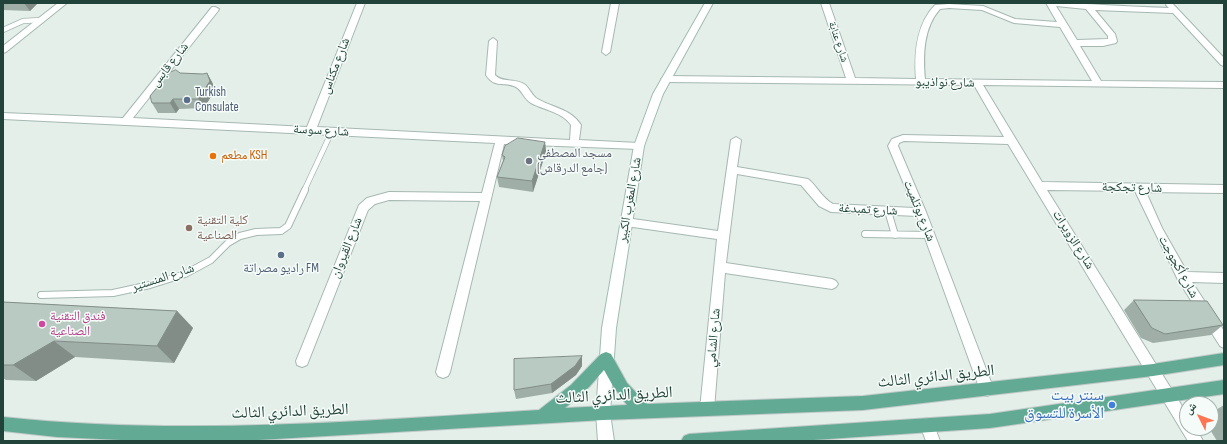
<!DOCTYPE html>
<html>
<head>
<meta charset="utf-8">
<style>
	body { margin:0 }
	#map { position:relative; width:1227px; height:444px; overflow:hidden; background:#e4efea; font-family:"Sofia Sans Condensed","Noto Naskh Arabic",sans-serif }
	canvas { display:block }
	.frame { position:absolute; inset:0; border:4px solid #214339; pointer-events:none }
	.north { position:absolute; left:1179px; top:396px; width:40px; height:40px; box-sizing:border-box; background:#f5fbf8; border:1px solid #a0b1ac; border-radius:50%; rotate:312deg; font-size:11px; font-weight:700; line-height:16px; text-align:center; color:#214339 }
	.north::after { content:''; display:block; margin:auto; width:14px; height:18px; background:#ff7652; clip-path:polygon(50% 0,100% 100%,50% 72%,0 100%) }
</style>
</head>
<body>
<div id="map">
<canvas width="1227" height="444"></canvas>
<div class="frame"></div>
<div class="north">ش</div>
</div>
<script>
const ctx = document.querySelector('canvas').getContext('2d');
ctx.lineJoin = 'round';
function stroke(path, color, width, dash) {
  ctx.strokeStyle = color;
  ctx.lineWidth = width;
  ctx.lineCap = dash ? 'butt' : 'round';
  ctx.setLineDash(dash || []);
  ctx.stroke(path);
}
function paint(path, color) {
  ctx.fillStyle = color;
  ctx.fill(path, 'evenodd');
}
function label(font, color, halo, rows, align = 'center') {
  ctx.font = font + ' "Sofia Sans Condensed","Noto Naskh Arabic",sans-serif';
  ctx.lineWidth = 3;
  ctx.setLineDash([]);
  ctx.textBaseline = 'middle';
  ctx.strokeStyle = halo;
  ctx.fillStyle = color;
  for (const [text, x, y, turn = 0] of rows) {
    ctx.save();
    ctx.translate(x, y);
    ctx.rotate((+turn || 0) * Math.PI / 180);
    ctx.textAlign = isNaN(turn) ? turn : align;
    if (halo) ctx.strokeText(text, 0, 0);
    ctx.fillText(text, 0, 0);
    ctx.restore();
  }
}
const laneFar1 = new Path2D(`
	M3,30L23,21L42,20
	M304,191L332,131`);
const lane = new Path2D(`
	M888,211L895,235
	M865,234L930,235
	M41,295L113,293L150,285L185,274L211,260L228,243L240,236L256,232L281,231L288,226L305,190`);
const street = new Path2D(`
	M58,3H67L6,52L3,53V46Z
	M357,3H365L317,127L570,140L571,125C562,112 544,110 531,103C524,99 522,90 516,87C504,81 495,89 486,75L489,41L493,38L497,41L495,75C502,83 515,78 524,84C529,87 531,94 536,98C552,108 570,108 581,125L579,140L639,143L644,146L639,149L504,144L450,372L448,376L443,378L438,376L436,372L480,201L389,200L375,204L368,210L307,365L302,367L297,365L296,361L359,205L367,198L389,192L482,193L495,143L3,119V113L123,118L212,7H215L219,9L218,11L133,118L307,127Z
	M611,3H619L610,52L606,55L602,52Z
	M821,3H829L855,78L916,79C914,53 916,25 935,5L949,4L983,6L1015,19L1057,22L1046,3C1087,3 1128,7 1169,8L1166,5L1167,3H1172L1224,58V66L1221,65L1173,13L1095,10L1115,34L1117,41L1116,43L1103,46H1080L1101,81L1224,82V88L983,85L1042,182L1224,185V193L1146,192L1162,228L1187,272L1224,273V283L1192,282L1224,331V348L1220,346L1178,280L1135,191L1047,190L1187,414V428H1196L1203,441H1188L1008,144L904,141L899,143L898,146L926,212L994,390L992,394L987,396L982,394L980,390L917,216L831,212L819,206L801,185L737,174L726,263L832,279L836,281L838,284L836,287L832,289L725,273L714,409L712,414L707,415L702,414L700,409L717,239L626,226L622,225L620,222L622,219L626,218L718,231L731,140L736,137L741,140L737,167L808,179C817,186 822,198 833,204L914,208L888,146L892,139L903,135L1004,137L974,85L666,82L661,79L666,76L846,78ZM1056,6L1086,9L1108,36V39L1077,40ZM949,8L982,10L1014,23L1060,27L1092,81L925,79C923,56 923,28 940,9Z
	M927,418L932,420L940,441H926L920,425L922,420Z`);
const secondary = new Path2D(`
	M705,3H713L663,94L644,146L616,328L610,413L614,441H598L596,413L602,328L634,146L653,94Z`);
const primary = new Path2D(`
	M606,352L611,354L627,383L647,404L863,396L1153,364L1224,353V365L1153,376L863,410L603,420L258,440H121L57,437L3,431V417C181,436 361,421 539,410L571,385L601,354ZM604,370L613,386L627,405L565,408L589,387Z
	M1224,380V394L990,428L799,441H681L684,436L689,434L990,414Z`);
const wall = new Path2D(`
	M3,3H38L30,11L3,10Z
	M180,73L203,74L207,73L212,82L215,90L204,108L179,109L176,113H158L152,103Z
	M545,142L546,152L533,192L499,187L497,177L503,161L502,155Z
	M1134,300L1223,325L1211,335L1153,343L1141,338L1124,310Z
	M3,302L177,311L193,328L174,363L75,357L36,381L6,380L3,378Z
	M582,366L576,375L552,393L516,399L514,390Z
	M1224,405V441H1217L1209,428H1211V413Z`);
const shadedWall = new Path2D(`
	M24,3H38L30,11Z
	M207,73L212,82L215,90L204,108L198,99Z
	M173,99L179,109L176,113L170,103Z
	M545,142L546,152L533,192L532,181Z
	M177,311L193,328L174,363L157,346Z
	M54,341L75,357L36,381L13,365Z
	M582,356V366L576,375L552,393L551,384Z`);
const building = new Path2D(`
	M176,70L180,73L203,74L207,73L210,81L198,99H173L170,103H152L150,96L169,73Z
	M518,138L545,142L532,181L497,177L505,157L502,155L505,146Z
	M1134,300L1207,301L1223,325L1165,334L1152,328Z
	M3,302L177,311L157,346L54,341L13,365H3Z
	M582,356L575,366L551,384L514,390V359Z`);
const markers = [
	[187,100,4,"#5c6f8a"],
	[213,156,4,"#e8710a"],
	[529,161,4,"#6b7280"],
	[189,228,4,"#8d6e63"],
	[281,255,4,"#5c6f8a"],
	[42,324,4,"#d1479c"],
	[1112,405,4,"#3f7fe0"]
];
const farStreetnames = [
	["شارع عنابة",838,42,72]
];
const streetNames = [
	["شارع قابس",170,65,-52],
	["شارع مكناس",336,66,-69],
	["شارع نواذيبو",945,83,1],
	["شارع سوسة",321,131,3],
	["شارع تجكجة",1132,188,1],
	["شارع المغرب الكبير",630,200,-80],
	["شارع تمبدغة",868,210,3],
	["شارع بوتلميت",919,211,68],
	["شارع الزويرات",1073,240,58],
	["شارع القيروان",347,248,-68],
	["شارع أكجوجت",1178,267,61],
	["شارع المنستير",163,278,-18],
	["شارع الشامي",714,338,-85]
];
const serviceNames = [
	["Turkish",195,93],
	["Consulate",195,108],
	["راديو مصراتة FM",281,269,"center"]
];
const worshipNames = [
	["مسجد المصطفى",537,154],
	["(جامع الدرقاش)",537,169]
];
const foodNames = [
	["مطعم KSH",221,156]
];
const educationNames = [
	["كلية التقنية",197,221],
	["الصناعية",197,236]
];
const hotelNames = [
	["فندق التقنية",50,317],
	["الصناعية",50,332]
];
const nearStreetnames = [
	["الطريق الدائري الثالث",936,377,-6],
	["الطريق الدائري الثالث",614,396,-3],
	["الطريق الدائري الثالث",290,412,-2]
];
const nearShopnames = [
	["سنتر بيت",1104,396],
	["الأسرة للتسوق",1104,414]
];
stroke(laneFar1, '#a6b8b1', 6);
stroke(lane, '#a6b8b1', 8);
stroke(street, '#a6b8b1', 2);
stroke(secondary, '#a1bcb1', 2);
stroke(primary, '#c1cac8', 2);
stroke(laneFar1, '#fff', 4.5);
stroke(lane, '#fff', 6);
paint(street, '#fff');
paint(secondary, '#fff');
paint(primary, '#63aa95');
paint(wall, '#9faea7');
paint(shadedWall, '#828d88');
paint(building, '#b9cac2');
stroke(building, '#828d88', 1);
for (const [x, y, r, color] of markers) {
  const dot = new Path2D();
  dot.arc(x, y, r, 0, 2 * Math.PI);
  ctx.fillStyle = color;
  ctx.fill(dot);
  stroke(dot, '#f5fbf8', 1.5);
}
label('11px', '#214339', '#f5fbf8', farStreetnames);
label('13px', '#214339', '#f5fbf8', streetNames);
label('13px', '#4e5e75', '#f5fbf8', serviceNames, 'left');
label('13px', '#5b616d', '#f5fbf8', worshipNames, 'left');
label('13px', '#c56008', '#f5fbf8', foodNames, 'left');
label('13px', '#785e54', '#f5fbf8', educationNames, 'left');
label('13px', '#b23c85', '#f5fbf8', hotelNames, 'left');
label('16px', '#214339', '#f5fbf8', nearStreetnames);
label('16px', '#366cbe', '#f5fbf8', nearShopnames, 'right');
</script>
</body>
</html>
